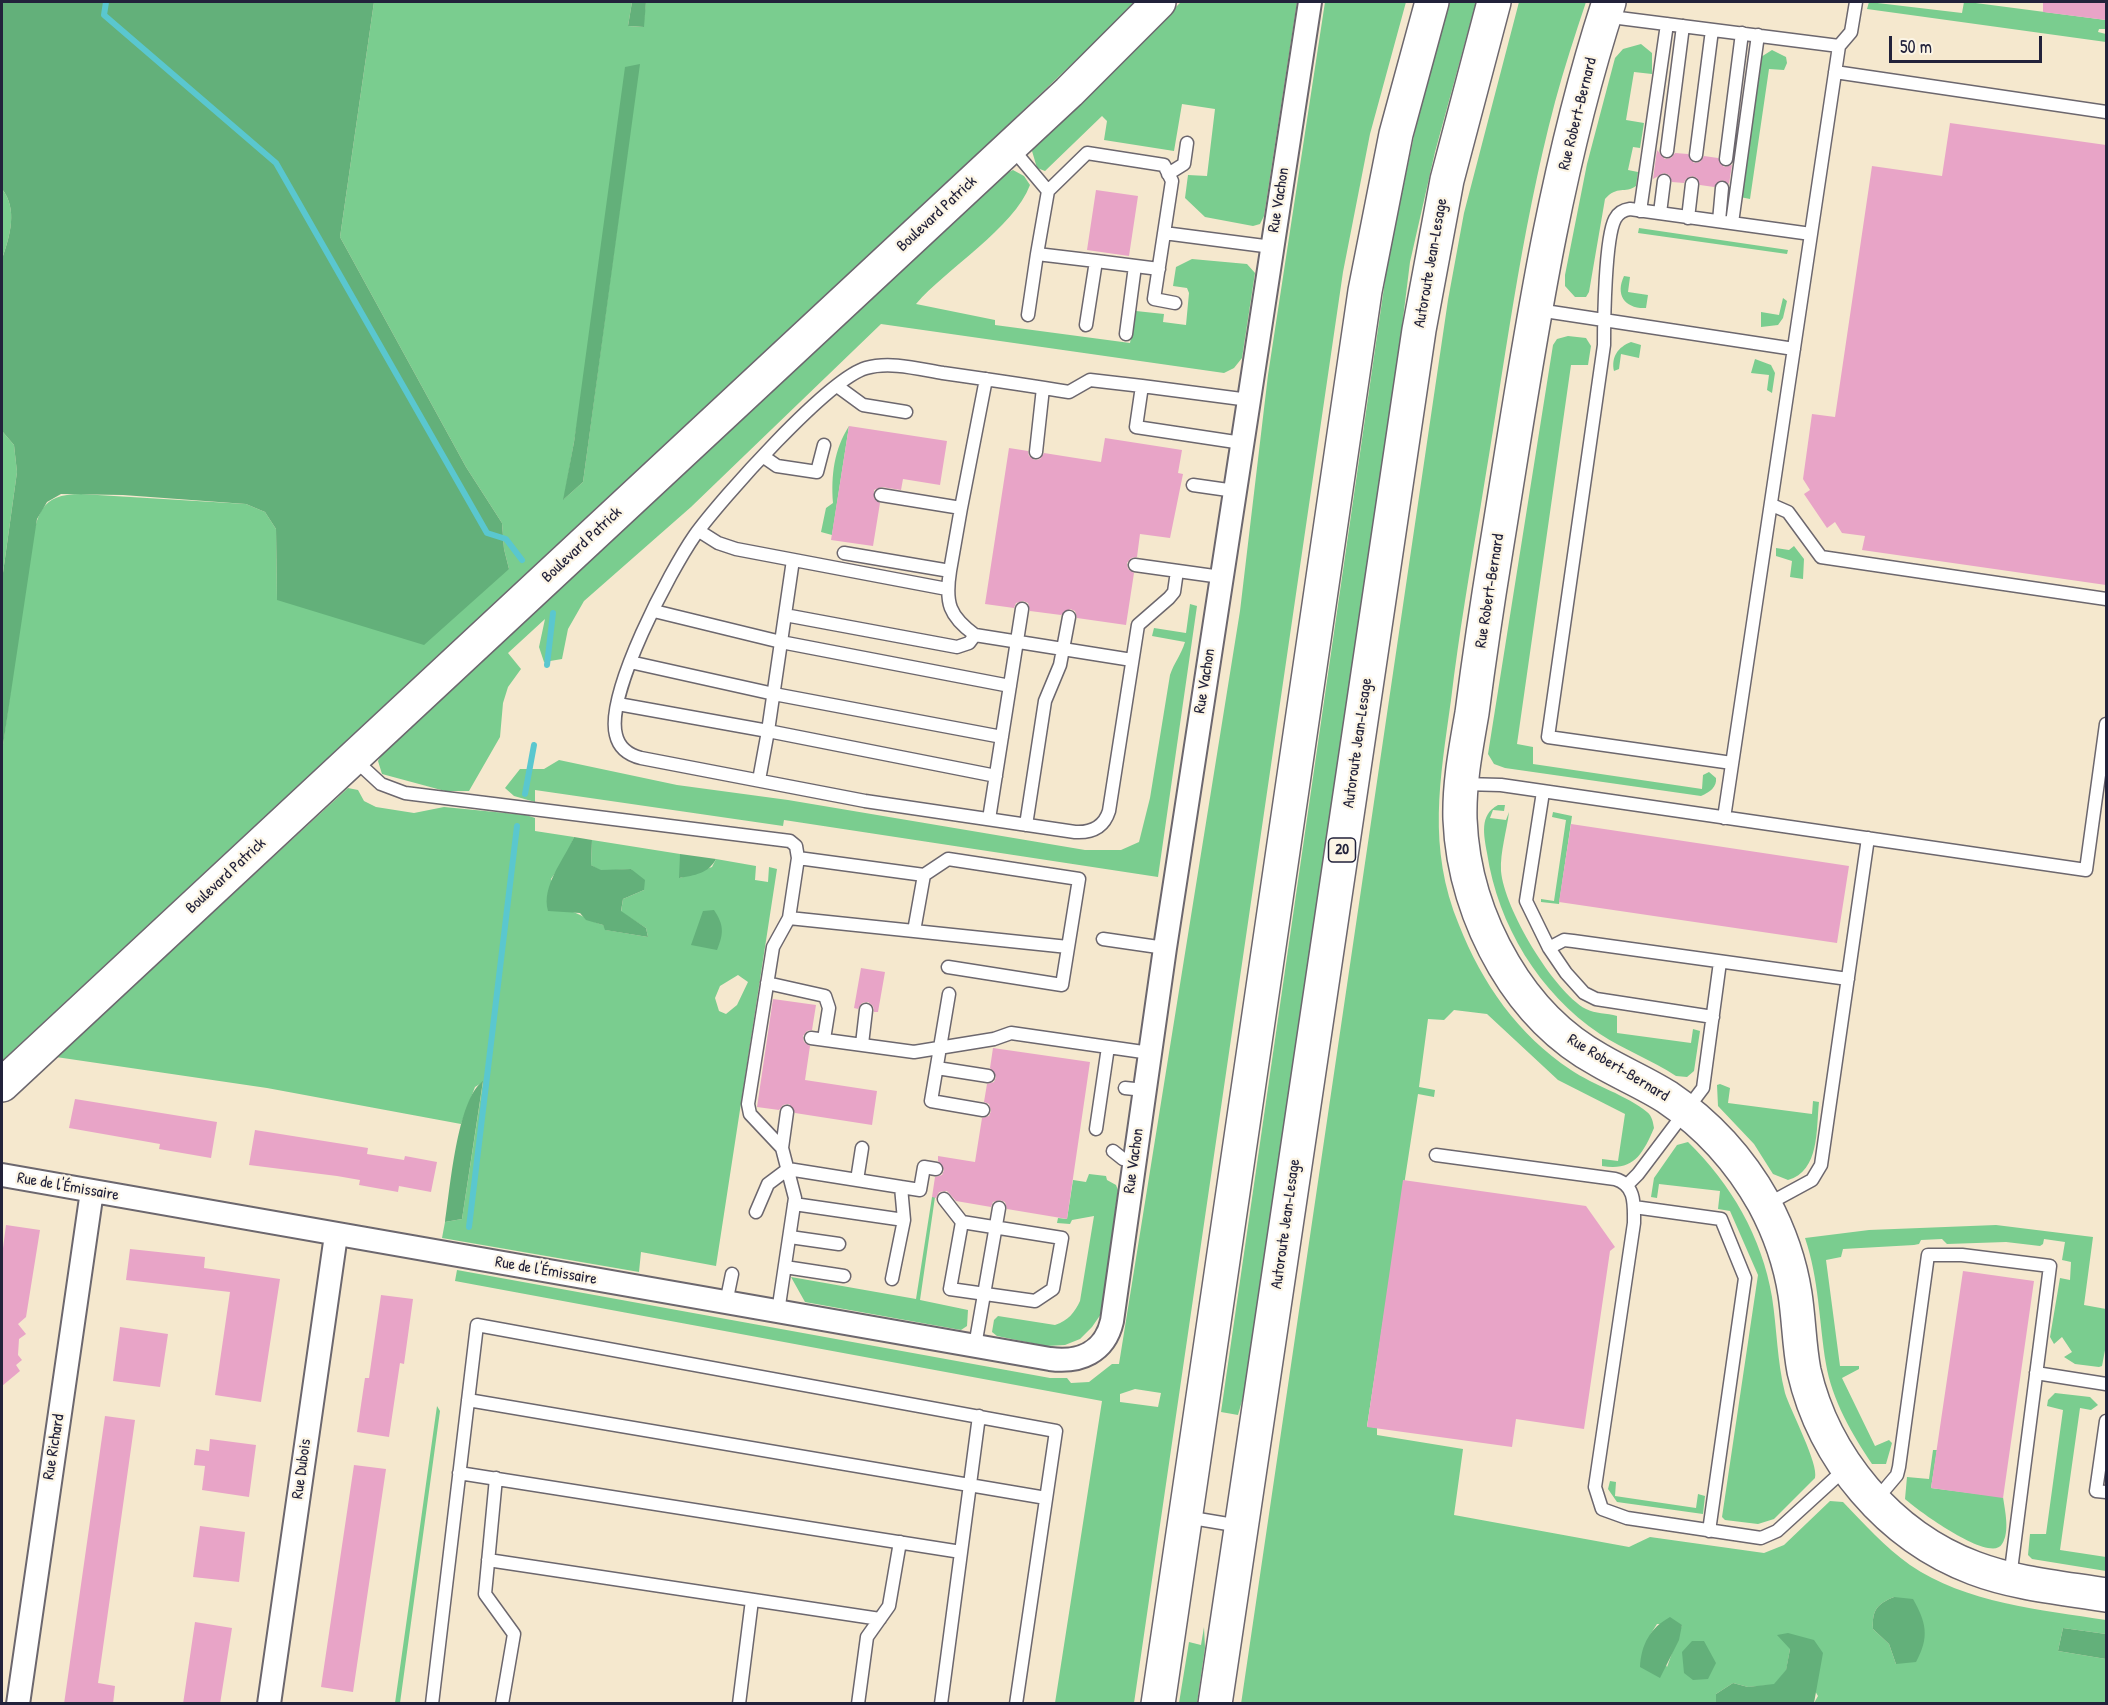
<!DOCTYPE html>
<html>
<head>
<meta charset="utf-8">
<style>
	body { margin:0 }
	#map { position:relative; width:2108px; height:1705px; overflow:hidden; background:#f5e8ce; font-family:"Patrick Hand",sans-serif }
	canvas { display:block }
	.frame { position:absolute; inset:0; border:3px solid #22223b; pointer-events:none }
	.scale { position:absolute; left:1889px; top:36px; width:153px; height:27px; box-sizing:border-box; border:3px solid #22223b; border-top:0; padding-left:8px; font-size:18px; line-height:21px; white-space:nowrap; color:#22223b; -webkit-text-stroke:4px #fcf5e5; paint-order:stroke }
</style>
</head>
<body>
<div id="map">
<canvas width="2108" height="1705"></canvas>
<div class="frame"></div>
<div class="scale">50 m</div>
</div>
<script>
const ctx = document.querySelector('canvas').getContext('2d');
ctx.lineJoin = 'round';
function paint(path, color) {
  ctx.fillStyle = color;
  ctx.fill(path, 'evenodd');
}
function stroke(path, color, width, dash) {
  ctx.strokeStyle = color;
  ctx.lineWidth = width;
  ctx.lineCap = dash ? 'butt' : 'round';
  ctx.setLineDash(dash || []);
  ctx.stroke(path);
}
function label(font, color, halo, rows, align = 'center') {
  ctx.font = font + ' "Patrick Hand",sans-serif';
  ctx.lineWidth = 4.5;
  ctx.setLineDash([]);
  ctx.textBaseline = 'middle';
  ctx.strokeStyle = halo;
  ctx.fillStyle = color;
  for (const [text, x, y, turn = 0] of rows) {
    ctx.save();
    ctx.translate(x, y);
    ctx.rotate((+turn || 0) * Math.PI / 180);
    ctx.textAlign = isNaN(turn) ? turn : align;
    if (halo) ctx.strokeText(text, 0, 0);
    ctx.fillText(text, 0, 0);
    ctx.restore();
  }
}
const green = new Path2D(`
	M374,2H632L628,26L643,27L646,2H1137L992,140L2,1061V752L30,550C38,514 39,494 81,494L246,504L265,512L276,529L277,600L509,569L504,549L502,523L466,467L340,237ZM639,64L583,482L564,499L574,442Z
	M1181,2H1297L1264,216L1260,224L1253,226L1205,217L1185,198L1188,175L1207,176L1215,109L1182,104L1174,151L1104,140L1107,121L1102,116L1045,171L1037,168L1032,151L1035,145Z
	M1325,2H1406L1370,134L1343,272L1134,1703H1055L1102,1401L455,1281L457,1270L1050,1378H1067L1071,1383L1089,1382L1112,1364H1119L1240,611L1268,375ZM1135,1389L1161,1393L1158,1407L1120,1402V1394Z
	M1450,2H1476L1435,152L1410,262L1390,424L1250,1373L1238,1415L1221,1412L1388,260L1415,131Z
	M1519,2H1586C1575,35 1564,68 1555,102C1520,234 1504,370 1481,504C1470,569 1459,634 1451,700C1440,780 1427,847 1459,925C1482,983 1518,1035 1571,1070C1593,1085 1628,1096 1647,1112C1652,1116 1653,1122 1654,1128C1642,1156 1633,1171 1602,1166V1159L1618,1161L1625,1114L1558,1080L1487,1014L1454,1010L1444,1020L1428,1019L1419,1087L1435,1090L1434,1097L1418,1094L1367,1426L1377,1428V1435L1463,1449L1454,1515L1629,1547L1650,1537L1764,1553L1784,1545L1830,1501L1843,1502C1864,1524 1885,1547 1910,1565C1965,1603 2042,1610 2106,1620V1634L2063,1628L2058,1651L2106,1659V1703H1814L1818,1696L1790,1649L1786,1671L1774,1685L1748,1687L1733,1683L1716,1694V1703L1241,1704L1448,300L1464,213ZM1894,1597L1896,1664L1889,1644L1873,1629C1872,1610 1877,1604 1894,1597ZM1657,1624L1682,1625L1667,1667L1650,1635Z
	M1869,2L1962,13L1964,2H1968L2106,20V29H2099L2098,32L2106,34V42L1867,9Z
	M1641,44L1652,53V74L1634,72L1626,120L1644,123L1640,148L1633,147L1628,170L1638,172L1636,186C1625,194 1617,185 1605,199L1589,292L1586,297H1575L1565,286V275L1587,164L1615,58L1623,49Z
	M1772,50L1786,57L1787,63L1784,70L1769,69L1750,199L1740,197L1759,66L1761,57Z
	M1013,170L1024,176L1030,185C1014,228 946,269 916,304L995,320V325L1130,343L1136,311L1164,314L1163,322L1186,325L1189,293L1187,288L1173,286L1176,267L1192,259L1247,264L1255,273L1242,358L1234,368L1224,373L881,324L691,507L584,601L568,629L562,659L544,662L539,647L545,619L508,653L521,669L508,687L503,703L500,737L469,791H445L382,774L378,761L382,753L1001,176Z
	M2,189C18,209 10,236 2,259Z
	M1639,228L1788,250L1787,254L1638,233Z
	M1624,276L1630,277L1628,292L1648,295L1646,308C1625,309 1615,295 1624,276Z
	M1783,298L1787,301L1783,318L1778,325L1761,327V312L1779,315Z
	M1568,336L1586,338L1591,346L1588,365H1571L1517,744L1533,747V764L1702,789L1703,775L1709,772L1716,778C1717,787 1710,792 1701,796L1505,768L1494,764L1488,754L1553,345L1557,339Z
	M1631,342L1641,345L1639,358L1621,354L1619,369L1614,371C1611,357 1618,347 1631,342Z
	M1755,359L1771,365L1775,373L1772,393L1767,390L1769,375L1751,373Z
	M849,426L832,535L821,532L826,508L833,503C831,475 834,450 849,426Z
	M2,431L14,445L17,472L2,580Z
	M1794,546L1804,559L1803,579L1790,577L1792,561L1776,556V548L1789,550Z
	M1190,604L1197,606L1158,877L784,820L783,826L535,790V802L514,796L505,788L520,769H544L559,760L677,785L788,800L1085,850H1121L1139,842L1150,798L1170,675C1174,663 1181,655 1185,642L1152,636L1154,628L1186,633Z
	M348,788L358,790L364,801L376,807L414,813L444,807L526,815L535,818V831L574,837L565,859L551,879L566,910C580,913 589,921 603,925L606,930L648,937L646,928L621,912L623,899L644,890L631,869L601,871L591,865L592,840L680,854V878L712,867L716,859L756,866L755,880L768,882L769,867L777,869L716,1266L641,1252L639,1272L442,1238L445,1222L462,1219L483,1082L475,1087L461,1124L267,1088L56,1057ZM738,975L748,982L737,1005L726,1014L719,1011L715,998L720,986Z
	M1498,805H1505L1504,811L1493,810L1490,818L1506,820L1509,812C1507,830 1500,852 1501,871C1504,908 1553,991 1586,1009C1595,1014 1607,1013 1617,1016V1033L1691,1043L1693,1029L1700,1031L1694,1071L1687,1077L1676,1076C1652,1060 1624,1050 1600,1034C1539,993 1498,925 1487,853C1484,835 1479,815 1498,805Z
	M1553,812L1572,816L1559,904L1541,902V899L1554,901L1566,820L1552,817Z
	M1720,1084L1730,1088L1728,1103L1812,1114L1813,1101L1819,1102C1816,1129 1820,1171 1788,1180L1773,1174L1754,1144L1718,1106L1717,1085Z
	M1688,1142C1731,1184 1762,1237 1772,1297C1777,1329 1777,1361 1785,1393C1791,1412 1819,1464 1815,1478L1774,1519L1758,1524L1725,1520L1722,1517L1758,1275L1730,1211L1718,1209L1720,1191L1659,1184L1657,1198L1651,1197L1654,1178L1677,1145Z
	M1089,1174L1106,1176L1107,1180L1116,1185L1118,1190L1101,1314L1092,1327L1080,1339L1065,1345L1046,1346L997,1336L992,1332L994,1320L998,1316L1055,1325C1068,1321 1075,1312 1080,1301L1094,1216L1072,1220L1070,1224L1057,1223L1058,1218L1067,1219L1073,1180L1086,1182Z
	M932,1197H935L920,1300L968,1310L967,1326L961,1330L805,1302L791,1277L916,1299Z
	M1996,1225L2093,1237L2084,1305L2106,1309V1345L2102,1366L2099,1367L2075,1364L2064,1357L2072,1352L2062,1337L2054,1344L2050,1337L2060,1278L2070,1280L2071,1262L2062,1260L2065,1242L2044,1239L2043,1244L2040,1246L2006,1242L1947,1244L1942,1239L1921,1240L1919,1244L1914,1245L1843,1249L1841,1257L1826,1260L1840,1366H1859V1369L1842,1378L1875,1446L1889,1440L1892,1443L1886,1464H1872C1852,1434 1832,1400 1826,1364C1819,1321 1819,1279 1805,1238L1869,1230Z
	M2055,1393L2090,1397L2098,1405L2091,1410L2080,1408L2060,1550L2106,1557V1571L2032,1559L2028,1555L2030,1534H2046L2063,1410L2047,1406L2048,1400Z
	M437,1406L440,1411L400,1703H395Z
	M1933,1450H1937L1931,1488L2003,1497C2005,1511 2010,1532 2002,1544C1991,1564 1917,1510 1905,1499L1907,1477L1929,1479Z
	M1610,1481L1616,1482L1615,1496L1696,1508L1698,1494L1705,1496L1703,1514L1617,1502L1608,1489Z
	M1204,1627L1205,1648L1197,1703H1179L1189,1642L1201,1645Z`);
const forest = new Path2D(`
	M2,2H374L340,237L466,467L502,523L504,549L509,569L424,645L277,600L276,529L265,512L246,504L123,495L61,494L47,502L37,519L2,752V580L17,472L14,445L2,431V259C10,236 18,209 2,189Z
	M632,2H646L644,27L628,26Z
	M640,64L583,482L563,500L574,442L625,67Z
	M574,837L592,840L591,865L601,870L631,869L645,880L644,890L623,899L621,911L646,928L648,937L605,930L603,925L586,920L580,913L548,911C541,886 564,860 574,837Z
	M680,854L716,859C708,874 695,875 679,878Z
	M714,910C724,925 724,933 717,950L691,945L703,911Z
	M483,1081L462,1219L445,1222C450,1190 457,1099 483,1081Z
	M1894,1597L1913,1599C1926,1622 1930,1637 1916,1662L1896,1664L1889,1644L1873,1629C1872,1610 1877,1604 1894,1597Z
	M1670,1617L1682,1625L1679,1640L1660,1678L1640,1667C1641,1645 1650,1628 1670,1617Z
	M2063,1628L2106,1634V1659L2058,1651Z
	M1788,1633L1814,1640L1823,1653L1814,1703H1716V1694L1733,1683L1748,1687L1774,1684L1786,1670L1790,1649L1777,1635Z
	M1692,1641H1704L1716,1663L1708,1679L1693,1680L1684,1673L1682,1652Z`);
const stream = new Path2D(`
	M106,2L104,15L276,163L487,533L506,539L522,560
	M547,665L553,613
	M525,794L534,745
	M469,1227L517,826`);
const building = new Path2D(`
	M2043,2H2106V20L2043,12Z
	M1950,123L2106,145V585L1862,550L1865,536L1842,533L1835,522L1827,528L1804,494L1810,490L1803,479L1812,414L1835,417L1872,166L1942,176Z
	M1657,150L1665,159L1671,158L1675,153L1688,154L1694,163L1700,162L1704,156L1718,158L1724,167L1732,165L1729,184L1722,180L1714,187L1700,185L1697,178L1692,176L1686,179L1684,183L1672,182L1669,175L1664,173L1653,179Z
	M1096,190L1138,196L1129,256L1087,250Z
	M849,426L947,441L940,485L903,479L901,490L882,487L874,490V498L880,503L873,546L831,540Z
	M1105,438L1182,450L1178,473L1183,474L1170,538L1140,534L1137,557L1131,558L1127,563L1128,569L1134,573L1126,625L1077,618L1075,611L1070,609L1061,615L1030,611L1028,603L1023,601L1016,603L1014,608L985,604L1009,448L1028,451L1029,456L1035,460L1040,459L1044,453L1101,462Z
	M1571,824L1849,866L1837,943L1559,902Z
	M861,968L885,972L878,1012H874L873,1006L868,1002L862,1003L858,1009L854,1008Z
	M773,999L816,1005L812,1030L807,1031L803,1036L804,1042L810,1046L805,1080L877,1091L872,1125L795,1113L789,1104L783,1105L779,1110L757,1107Z
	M993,1048L1090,1062L1067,1219L1007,1209L1005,1202L1000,1200L993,1202L991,1207L956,1201L947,1191L939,1192L936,1198L932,1197L935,1177L942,1175L944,1170L938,1161V1156L975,1162L982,1118L989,1116L991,1111L989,1104L984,1102L987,1084L994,1082L996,1077L990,1068Z
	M75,1099L217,1122L211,1158L159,1149L160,1144L69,1128Z
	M255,1130L368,1148L367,1154L404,1160L405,1156L437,1162L431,1192L399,1186L398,1192L359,1185L360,1180L337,1176L249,1165Z
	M1403,1180L1586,1206L1615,1247L1610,1251L1584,1429L1516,1419L1512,1447L1367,1427Z
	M6,1225L40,1230L26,1317L18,1324L26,1334L19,1339L18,1355L22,1360L16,1365L20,1371L2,1386V1256Z
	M130,1249L205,1257L204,1268L280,1279L261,1402L215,1395L230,1292L126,1280Z
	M1963,1271L2034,1281L2003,1498L1931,1488Z
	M381,1295L413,1299L404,1364L400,1363L389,1437L357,1432L365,1378H369Z
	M120,1327L168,1334L160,1387L113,1381Z
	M105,1416L135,1420L98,1683L115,1686L113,1704H64Z
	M210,1439L256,1445L249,1497L202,1490L205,1466L194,1465L196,1449L209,1451Z
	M354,1465L386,1469L353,1692L321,1687Z
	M200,1526L245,1532L239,1582L193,1577Z
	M195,1622L232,1628L220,1704H183Z`);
const lane = new Path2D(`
	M1608,14L1619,18L1839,46
	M1835,72L2106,112
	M1011,147L1048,191L1037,254L1096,261
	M1667,151L1683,26
	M1696,155L1712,30
	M1726,159L1742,33
	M1168,174L1184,164L1187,143
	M1048,191L1087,153L1164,165L1172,181L1154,299L1175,303
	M1640,211L1667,24
	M1660,213L1664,181
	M1688,218L1692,184
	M1719,221L1722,188
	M1732,223L1758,35
	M1164,233L1272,247
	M1538,310L1794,349
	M1028,315L1037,254
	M1086,325L1096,261L1159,269
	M1126,334L1135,266
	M837,386L863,405L906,412
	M1142,386L1090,380L1069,392C1027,385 985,379 943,373C919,369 890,361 866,368C828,379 721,499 695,535C670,571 605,694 616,735C619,748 629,755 641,758L865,801L1075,832C1092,833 1104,827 1109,811L1138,625L1169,598L1174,592L1177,571
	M1242,443L1136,427L1142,386L1249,400
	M1036,452L1043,388
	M764,457L777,466L817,472L824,445
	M1193,485L1235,491
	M881,495L961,508L986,379
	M1772,505L1788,512L1821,557L2106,599
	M699,531L718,543L736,549L947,589
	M844,553L950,571L961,508
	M1135,565L1221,577
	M950,571C945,603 949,616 975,635L1132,660
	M654,611L781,642L1010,686
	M785,615L957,647L969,643L975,635
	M630,662L774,694L1002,737
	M618,704L768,731L793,560
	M354,759L381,784L405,793L790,841L796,846L798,858
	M1732,763L1548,737L1604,345C1604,320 1605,238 1615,219C1618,213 1623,210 1630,209L1811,234
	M759,780L768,731L996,776
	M1463,784L1501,785L2086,870L2106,724
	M1543,792L1526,901L1549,948L1566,973L1584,993L1596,999L1713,1017
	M1724,818L1839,46L1851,32L1856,2
	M989,819L1022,609
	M1026,825L1045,701L1060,665L1069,617
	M789,918L1068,947
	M914,931L924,875
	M1103,939L1165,948
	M1549,948L1564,940L1573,941L1848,979
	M767,983L825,996L829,1008L824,1039
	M949,994L931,1101L983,1110
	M811,1038L914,1052L994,1039L1011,1033L1150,1053
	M862,1044L866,1010
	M937,1068L988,1076
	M1125,1088L1144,1090
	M1096,1129L1108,1047
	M782,1148L750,1114L748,1104L773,947L789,918L798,858L924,875L948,859L1079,879L1062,985L948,967
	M1113,1151L1123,1159L1134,1161
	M1436,1155L1615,1179C1636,1185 1634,1205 1634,1223L1595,1487L1602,1509L1627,1518L1761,1538L1777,1531L1845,1469
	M857,1180L862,1148
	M1628,1184L1638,1174L1703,1088L1720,962
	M901,1187L920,1190L924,1167L936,1169
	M944,1199L962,1222L950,1289L1035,1301L1053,1289L1062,1238L962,1222
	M794,1204L904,1220L892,1279
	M1766,1205L1812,1180L1821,1165L1868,838
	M1634,1207L1721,1219L1745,1278L1709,1531
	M756,1212L768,1184L788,1169L901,1187L904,1220
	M790,1237L839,1244
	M785,1267L844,1276
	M726,1303L732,1274
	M778,1312L795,1198L782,1148L787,1112
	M975,1346L999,1208
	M2036,1373L2106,1384
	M468,1400L1046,1498
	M2106,1421L2096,1491L2106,1492
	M459,1473L961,1552
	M496,1478L485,1594L514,1634L502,1704
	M1875,1501L1897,1475L1899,1467L1928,1255H1962L2050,1266L2010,1578
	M1186,1517L1240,1526
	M488,1560L880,1619
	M432,1704L477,1325L1056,1431L1016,1704
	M739,1704L752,1600
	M858,1704L867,1637L889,1606L900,1542
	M941,1704L979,1416`);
const street = new Path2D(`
	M2,1175L1050,1359C1080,1363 1105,1352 1112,1321L1165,948L1310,2
	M18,1704L92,1191
	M269,1704L336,1235`);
const secondary = new Path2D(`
	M1609,2C1551,179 1526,367 1496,550C1487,605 1479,659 1472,713C1466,748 1459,783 1460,819C1462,870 1478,921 1504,965C1527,1004 1559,1038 1599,1060C1621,1073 1645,1083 1667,1097C1707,1124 1740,1160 1764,1203C1779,1231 1790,1262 1795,1294C1799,1320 1799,1345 1804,1371C1824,1458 1889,1536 1974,1568C2016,1584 2063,1588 2106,1595
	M2,1085L1069,92L1159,2`);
const highway = new Path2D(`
	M1158,1704L1365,291L1396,134L1432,2
	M1215,1704L1419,330L1447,180L1494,2`);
const shields = [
	[1342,850,27]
];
const shieldNames = [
	["20",1342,850]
];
const streetNames = [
	["Rue Robert-Bernard",1578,114,-76],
	["Rue Vachon",1279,200,-81],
	["Boulevard Patrick",937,214,-43],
	["Autoroute Jean-Lesage",1431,263,-80],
	["Boulevard Patrick",582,545,-43],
	["Rue Robert-Bernard",1490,591,-81],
	["Rue Vachon",1205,681,-81],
	["Autoroute Jean-Lesage",1358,743,-82],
	["Boulevard Patrick",226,876,-43],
	["Rue Robert-Bernard",1618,1068,31],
	["Rue Vachon",1134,1161,-82],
	["Rue de l'Émissaire",68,1187,10],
	["Autoroute Jean-Lesage",1286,1224,-82],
	["Rue de l'Émissaire",546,1271,10],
	["Rue Richard",54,1447,-81],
	["Rue Dubois",302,1469,-82]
];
paint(green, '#7acd8f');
paint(forest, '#63b07a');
stroke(stream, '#5ac7cf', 6);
paint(building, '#e8a4c7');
stroke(lane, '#6c676e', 15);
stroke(street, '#6c676e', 26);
stroke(secondary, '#6c676e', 36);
stroke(highway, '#6c676e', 36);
stroke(lane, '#fff', 12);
stroke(street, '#fff', 22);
stroke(secondary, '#fff', 33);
stroke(highway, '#fff', 33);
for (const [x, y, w] of shields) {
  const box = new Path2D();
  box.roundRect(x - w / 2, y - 12, w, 24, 4.5);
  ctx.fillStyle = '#fcf5e5';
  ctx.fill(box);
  stroke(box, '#22223b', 1.5);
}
label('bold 15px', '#22223b', null, shieldNames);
label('16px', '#22223b', '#fcf5e5', streetNames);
</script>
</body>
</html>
